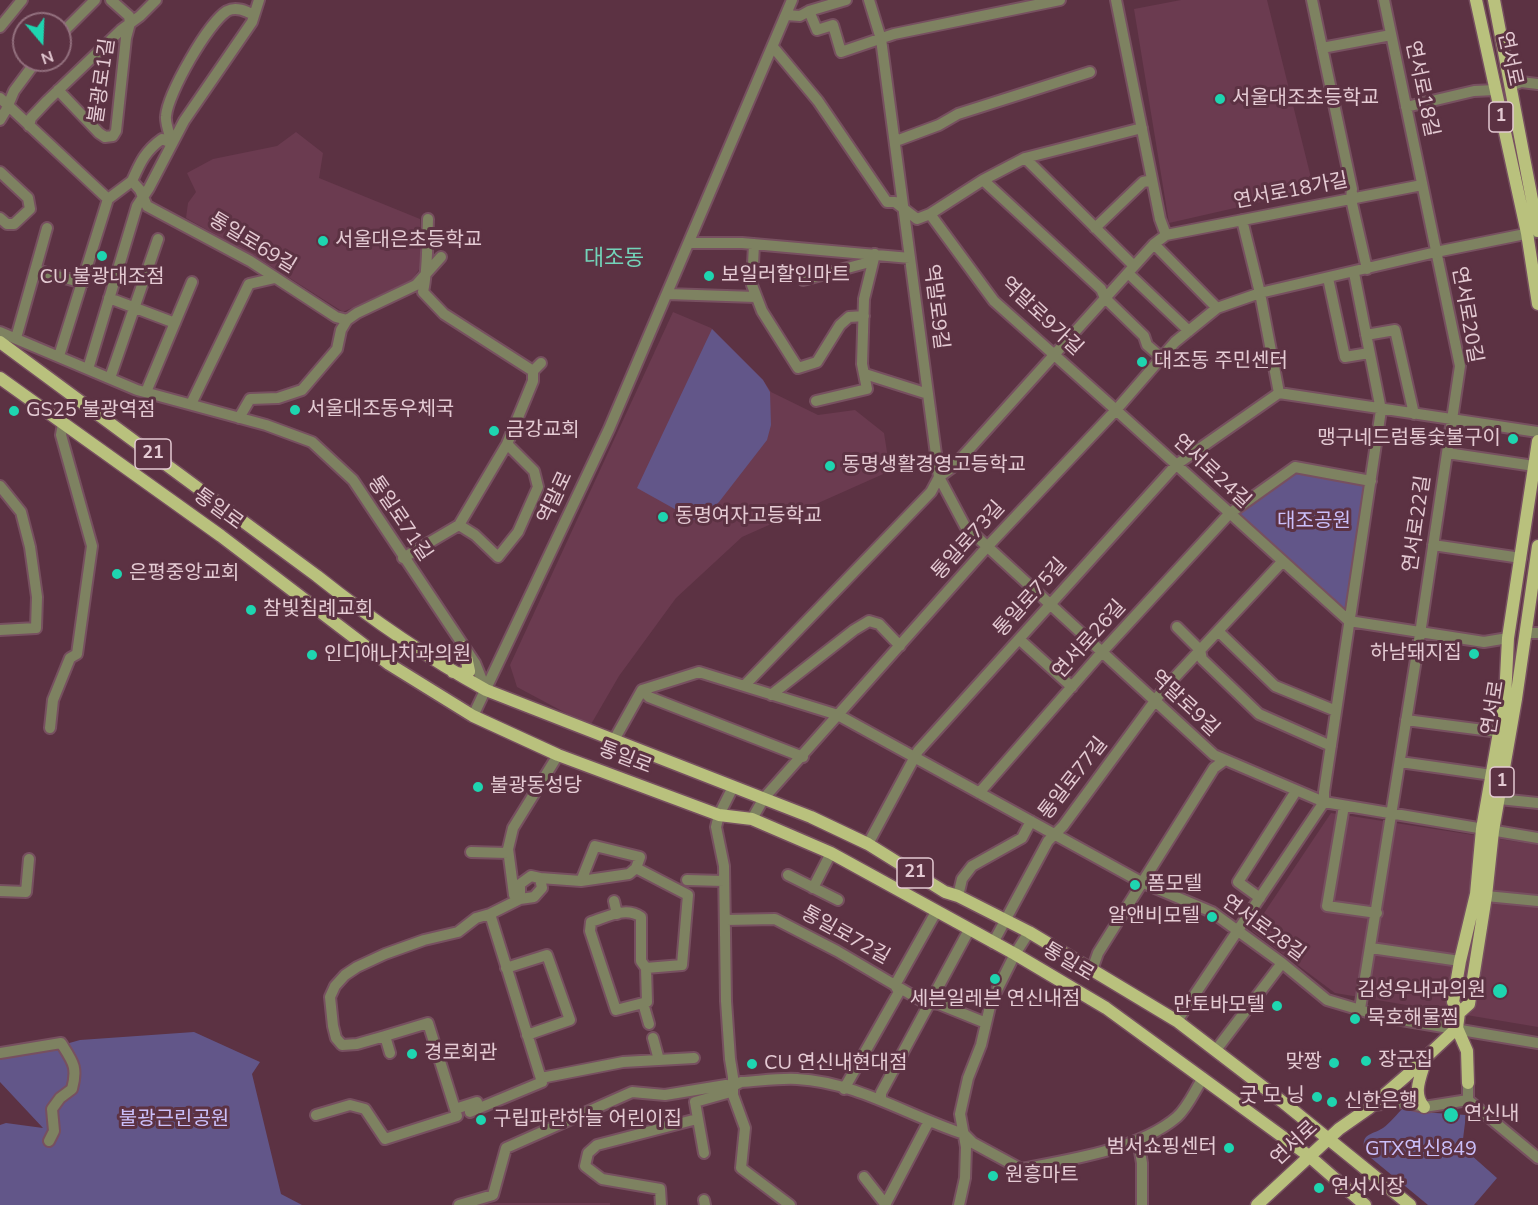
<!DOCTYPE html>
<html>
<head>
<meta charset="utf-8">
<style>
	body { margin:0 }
	#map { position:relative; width:1538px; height:1205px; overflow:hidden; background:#5c3243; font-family:"Nunito Sans",sans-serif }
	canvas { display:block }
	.north { position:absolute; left:12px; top:12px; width:60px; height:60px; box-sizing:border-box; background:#5c3243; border:2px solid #926f7d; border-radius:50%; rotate:161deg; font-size:16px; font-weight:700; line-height:24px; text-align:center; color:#e4cad3 }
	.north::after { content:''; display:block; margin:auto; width:21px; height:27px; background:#1ed5b0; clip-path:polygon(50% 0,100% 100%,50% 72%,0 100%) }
</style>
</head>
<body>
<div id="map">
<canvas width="1538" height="1205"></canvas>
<div class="north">N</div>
</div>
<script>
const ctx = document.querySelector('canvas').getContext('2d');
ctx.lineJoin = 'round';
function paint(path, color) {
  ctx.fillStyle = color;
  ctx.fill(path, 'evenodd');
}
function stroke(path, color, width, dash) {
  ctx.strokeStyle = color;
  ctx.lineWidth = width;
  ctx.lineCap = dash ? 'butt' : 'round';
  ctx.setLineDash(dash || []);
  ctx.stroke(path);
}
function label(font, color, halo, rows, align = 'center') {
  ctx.font = font + ' "Nunito Sans","Noto Sans KR",sans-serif';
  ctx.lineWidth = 6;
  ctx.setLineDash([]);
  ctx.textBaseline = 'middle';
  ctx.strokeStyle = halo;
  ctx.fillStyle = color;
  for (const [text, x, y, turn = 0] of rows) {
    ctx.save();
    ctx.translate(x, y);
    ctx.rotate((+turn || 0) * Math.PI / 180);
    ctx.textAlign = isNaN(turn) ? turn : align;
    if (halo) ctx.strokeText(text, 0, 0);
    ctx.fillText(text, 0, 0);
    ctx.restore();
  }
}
const built = new Path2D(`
	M1181,0H1267L1314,190L1169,223L1134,9Z
	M296,132L323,153L319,178L420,219V268L412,280L343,312L266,263L186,218L188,203L196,192L187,173L213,159L277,146Z
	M673,312L711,328L763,380L771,392L818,415L855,410L884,433L890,471L742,537L676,598L619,676L590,726L517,687L510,665Z
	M1331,813L1538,845V1027L1335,993L1252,931Z
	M497,1203H610V1205H472Z`);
const green = new Path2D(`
	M712,329L763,380L770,392L771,425L767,440L719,502L698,522L637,488Z
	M1295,473L1366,485L1346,611L1237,513Z
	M194,1032L260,1062L252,1074L281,1194L302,1205H0V1125L6,1123L43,1128L0,1082V1057L48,1049L80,1040Z
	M1404,1107L1415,1108L1421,1112L1466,1115L1462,1147L1497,1178L1474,1205H1428L1365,1153C1360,1132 1371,1136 1383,1128C1390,1123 1397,1114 1404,1107Z`);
const minor = new Path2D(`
	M869,0L881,39L939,477L965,526L1214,755L1324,802L1538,838
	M1116,0L1160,219L1166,235
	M1312,0L1352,189L1351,199L1367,269
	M809,11L817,30L833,25L841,52L894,34L1060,0
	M254,15C246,11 236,6 227,11C208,23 168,93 166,116C165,124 170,135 172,143L162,139C145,151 140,163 132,181L140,190L147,206L250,261L336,317L347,320
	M786,15L800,16L809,11L846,0
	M0,27L22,0
	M60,35L95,0
	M773,47L818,101L887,202H895L917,219L930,214L994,301L1116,410L1349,621L1484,642L1508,638
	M1322,48L1391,35
	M1511,86L1521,82L1538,84
	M58,90L99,133L105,137L113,136L116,131L126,38L130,23L129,16L111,0
	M0,98L108,199
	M1406,107L1474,91L1495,90
	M0,120L6,110L14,91L37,60
	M29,126L31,118L47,101L121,30L140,16L156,0
	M896,141L939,125L958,114L1090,72
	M1025,158L1134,266
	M0,172L28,198L30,209L14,224H7L0,218
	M983,180L1101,289L1105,298L1144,336L1147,345L1162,358
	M108,199L132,181
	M930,214L983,180L1025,158L1142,128
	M428,219C427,244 428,269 423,292L444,314L533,371L541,363
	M1242,220L1260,293L1279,393
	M1095,228L1143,182L1152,180
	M690,243H742L910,258
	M754,244L752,285L762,311L798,368L817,362L840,325L849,317L864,316
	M1154,244L1217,308
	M36,270L83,283
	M1128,273L1189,331
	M1328,278L1345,357L1369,353
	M803,280L866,263L875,254L864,299L862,364L867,389L816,401
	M667,294L756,297
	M109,298L175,323
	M0,332L137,390L266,425L312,442L353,480L475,663L486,690
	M1366,335L1395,330L1414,414
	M16,338L47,228
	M59,356L108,199
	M88,369L137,206L149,188L184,121L252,22L259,0
	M865,374L928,394
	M110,378L158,239
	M146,392L192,282
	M191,404L249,284L275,278
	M239,418L250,399L278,398L302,390L337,349L341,330L347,320L357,313L416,285L441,257
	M1447,453L1534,466
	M0,486L21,512L30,547L37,597L36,628L0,630
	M459,525L475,535L498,557L518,532L538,487L534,471L507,444
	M1433,545L1521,558
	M403,558L459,525L507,444L533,381V371
	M1177,627L1200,650L1202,659L1259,714L1331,746
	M1218,631L1275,686L1336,711
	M1525,633H1538
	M1019,639L1072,687
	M744,686L931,492L939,477L954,466L1154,244L1166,235L1422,185
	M642,690L649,697L803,757
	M771,695L854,630L869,621L879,624L900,646
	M473,716L609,429L792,0
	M1406,720L1499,732
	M50,728L53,700L70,658L77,654L92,546L61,435L63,424
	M614,740L642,690L699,672L838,715L1141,882L1212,912L1282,963L1327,1000L1384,1017L1538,1043
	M1400,762L1492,775
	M733,787L719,815L716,827L724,866L726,1001L730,1059L733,1077V1095L745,1128L741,1168L790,1205
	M979,793L1102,652L1229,514L1295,467L1371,481
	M1499,799L1538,803
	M1344,806L1327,906L1377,913
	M752,819L764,798L987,547L1116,410L1175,342L1217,308L1260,293L1436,252L1535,232
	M868,844L918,751L1176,465L1279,393L1538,432
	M471,852L508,853
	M636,868L688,895L682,965L646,968L641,961V917C626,906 607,917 591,922L590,931L616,1010L647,1002L646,968
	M788,875L838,900
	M540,878L581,881L595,846L640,857L636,868L629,874L581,881
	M687,880L724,881
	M813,888L831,853
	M0,891L26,892L29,859
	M958,896L962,879L972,866L1022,838L1031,821
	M1486,896L1538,901
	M1260,898L1238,882L1296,791
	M614,901L617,914
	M726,920L775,919L837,951L922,1001L939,1004L986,1023
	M993,943L1048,841L1063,826L1163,690L1282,562
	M1371,948L1460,961
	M506,968L547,955L570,1020L527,1035
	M1092,970L1098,953L1214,768L1225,760
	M895,985L936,912
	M643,1003L649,1024
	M1360,1009L1420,634L1460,366L1384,0
	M1177,1021L1324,802V792L1381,410L1354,273
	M385,1036L428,1023L455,1109L477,1102
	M653,1038L659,1060
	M1216,1050L1282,963
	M0,1053L61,1043C73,1062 78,1067 72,1089L60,1098L52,1109L54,1131L49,1141
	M390,1053L385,1036L357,1044L342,1045L336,1038L333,1026L330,997L335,986L345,975L357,967L385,954L424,940L458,932L476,918L490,914L520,899V884L531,876L540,878L542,888L534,897L520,899L514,895L508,849L513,828L558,755
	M541,1078L623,1062L694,1058
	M1468,1083V1100L1538,1158
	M844,1089L899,992L895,985
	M881,1100V1093L969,930
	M1372,1105L1403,1102L1424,1107L1468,1100
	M470,1112L542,1082L490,914
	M316,1115L350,1105L365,1109L385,1139L457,1116L455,1109
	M1138,1140L1142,1163V1205
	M704,1153L695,1102L727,1093L733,1086
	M864,1177L886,1205
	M704,1200L705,1205
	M459,1205L493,1195L506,1148L632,1092L665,1095L726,1085L733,1086L741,1082C759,1081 779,1078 797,1079C857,1082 908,1116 964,1134L973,1143L1021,1169C1069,1160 1140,1149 1177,1117C1188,1107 1195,1090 1203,1078
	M661,1205L660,1189L602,1179L585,1166L588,1153L597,1145L697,1119
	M885,1205L929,1121
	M959,1205L965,1178L966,1147L960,1114L968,1078L981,1045L991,1002L1015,954L1029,932`);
const major = new Path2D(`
	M1476,0L1527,233L1538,304
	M1494,0L1538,231
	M0,342L317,576C371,619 426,657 486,690L811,817L868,844L945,892L958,896L1029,932L1177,1021L1284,1103L1410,1205
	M0,378L221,536L389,664L473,716L558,755L719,815L752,819L831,853L1015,954L1106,1008L1309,1156L1365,1205
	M453,672L462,674L469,671L464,647
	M1459,1013L1469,1004L1486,896L1493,831L1516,699L1538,546
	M1457,1028L1467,1051L1468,1083
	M1424,1107C1411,1093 1422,1074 1426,1058
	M1257,1205L1339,1129L1369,1108L1406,1076L1457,1028L1459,1013L1453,1002L1460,961L1476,894L1482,829L1505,698L1508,638L1538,441`);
const markers = [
	[1220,99,6,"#1ed5b0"],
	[323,241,6,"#1ed5b0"],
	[102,256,6,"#1ed5b0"],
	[709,276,6,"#1ed5b0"],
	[1142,362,6,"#1ed5b0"],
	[295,410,6,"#1ed5b0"],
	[14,411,6,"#1ed5b0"],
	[494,431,6,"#1ed5b0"],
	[1513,439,6,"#1ed5b0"],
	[830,466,6,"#1ed5b0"],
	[663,517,6,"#1ed5b0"],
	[117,574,6,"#1ed5b0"],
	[251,610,6,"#1ed5b0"],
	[1474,654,6,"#1ed5b0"],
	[312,655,6,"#1ed5b0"],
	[478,787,6,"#1ed5b0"],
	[1135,885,6,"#1ed5b0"],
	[1212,917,6,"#1ed5b0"],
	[995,979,6,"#1ed5b0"],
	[1500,991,8,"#1ed5b0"],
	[1277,1006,6,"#1ed5b0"],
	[1355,1019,6,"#1ed5b0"],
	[412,1054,6,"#1ed5b0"],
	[1366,1061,6,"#1ed5b0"],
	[1334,1063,6,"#1ed5b0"],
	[752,1064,6,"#1ed5b0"],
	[1317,1097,6,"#1ed5b0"],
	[1332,1102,6,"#1ed5b0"],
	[1451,1115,8,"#1ed5b0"],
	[481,1120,6,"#1ed5b0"],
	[1229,1148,6,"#1ed5b0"],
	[993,1176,6,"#1ed5b0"],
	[1319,1188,6,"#1ed5b0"]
];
const shields = [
	[1501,117,24],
	[153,454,36],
	[1502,782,24],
	[915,873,36]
];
const shieldNames = [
	["1",1501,117],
	["21",153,454],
	["1",1502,782],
	["21",915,873]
];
const streetNames = [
	["연서로",1509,59,78],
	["불광로1길",103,81,-82],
	["연서로18길",1421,89,78],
	["연서로18가길",1291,192,-11],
	["통일로69길",252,244,31],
	["역말로9길",935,307,83],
	["연서로20길",1466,315,80],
	["역말로9가길",1041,317,43],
	["연서로24길",1211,472,43],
	["역말로",556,498,-65],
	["통일로",218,510,36],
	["통일로71길",399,519,56],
	["연서로22길",1418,524,-82],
	["통일로73길",969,541,-48],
	["통일로75길",1031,598,-48],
	["연서로26길",1090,640,-48],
	["역말로9길",1184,704,43],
	["연서로",1494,708,-81],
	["통일로",625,759,21],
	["통일로77길",1074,779,-52],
	["연서로28길",1263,929,36],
	["통일로72길",845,936,29],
	["통일로",1068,963,31],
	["연서로",1295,1144,-43]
];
const poiNames = [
	["서울대조초등학교",1232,99],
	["서울대은초등학교",335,241],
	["보일러할인마트",721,276],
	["CU 불광대조점",102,278,"center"],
	["대조동 주민센터",1154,362],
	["서울대조동우체국",307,410],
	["GS25 불광역점",26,411],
	["금강교회",506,431],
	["맹구네드럼통숯불구이",1501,439,"right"],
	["동명생활경영고등학교",842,466],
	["동명여자고등학교",675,517],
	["은평중앙교회",129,574],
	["참빛침례교회",263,610],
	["하남돼지집",1462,654,"right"],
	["인디애나치과의원",324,655],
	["불광동성당",490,787],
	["폼모텔",1147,885],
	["알앤비모텔",1200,917,"right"],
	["김성우내과의원",1486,991,"right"],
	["세븐일레븐 연신내점",995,1000,"center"],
	["만토바모텔",1265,1006,"right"],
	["묵호해물찜",1367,1019],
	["경로회관",424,1054],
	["장군집",1378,1061],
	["맞짱",1322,1063,"right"],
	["CU 연신내현대점",764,1064],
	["굿 모 닝",1305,1097,"right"],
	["신한은행",1344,1102],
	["연신내",1464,1115],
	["구립파란하늘 어린이집",493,1120],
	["범서쇼핑센터",1217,1148,"right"],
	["원흥마트",1005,1176],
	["연서시장",1331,1188]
];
const parkNames = [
	["대조공원",1314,522],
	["불광근린공원",174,1120],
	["GTX연신849",1421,1150]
];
const quarterNames = [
	["대조동",614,260]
];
paint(built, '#6b3b50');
paint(green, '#625689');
stroke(minor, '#775060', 14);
stroke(major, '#775060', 15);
stroke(minor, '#7e8261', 10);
stroke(major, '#b9c17d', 12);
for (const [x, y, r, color] of markers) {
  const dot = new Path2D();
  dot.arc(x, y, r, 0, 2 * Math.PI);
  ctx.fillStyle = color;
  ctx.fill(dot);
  stroke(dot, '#5c3243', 2);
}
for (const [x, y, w] of shields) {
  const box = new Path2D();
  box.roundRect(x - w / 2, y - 15, w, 30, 4.5);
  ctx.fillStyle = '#5c3243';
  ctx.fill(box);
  stroke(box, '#e4cad3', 1.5);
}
label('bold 18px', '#e4cad3', null, shieldNames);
label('20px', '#e4cad3', '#5c3243', streetNames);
label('20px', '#e4cad3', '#5c3243', poiNames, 'left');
label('20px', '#cbbffa', '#5c3243', parkNames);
label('22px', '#73d3b9', '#5c3243', quarterNames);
</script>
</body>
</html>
